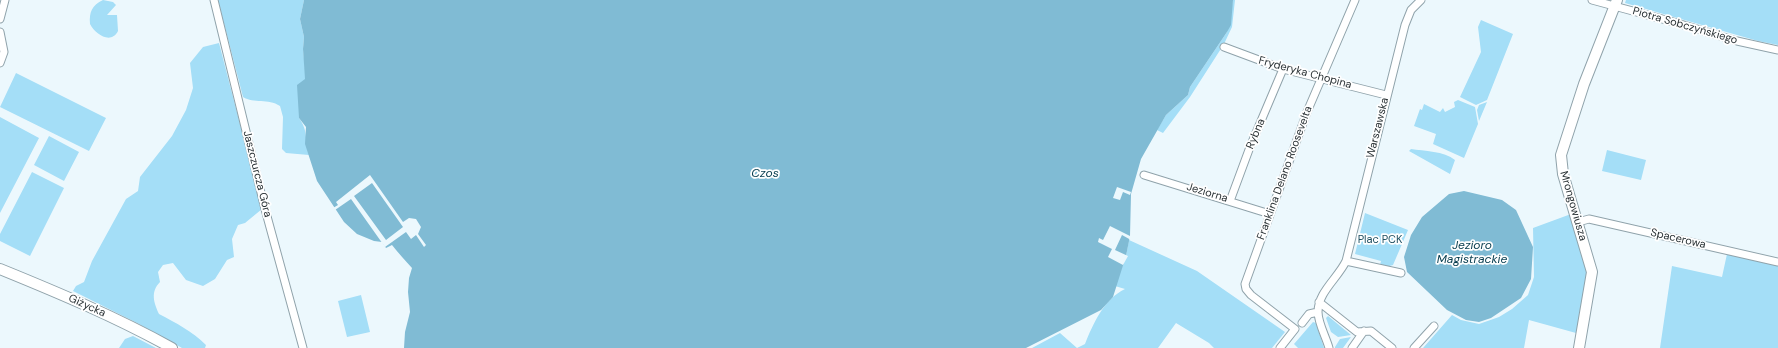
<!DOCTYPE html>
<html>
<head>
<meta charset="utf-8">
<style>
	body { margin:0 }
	canvas { display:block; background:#ecf8fd }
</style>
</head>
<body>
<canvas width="1778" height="348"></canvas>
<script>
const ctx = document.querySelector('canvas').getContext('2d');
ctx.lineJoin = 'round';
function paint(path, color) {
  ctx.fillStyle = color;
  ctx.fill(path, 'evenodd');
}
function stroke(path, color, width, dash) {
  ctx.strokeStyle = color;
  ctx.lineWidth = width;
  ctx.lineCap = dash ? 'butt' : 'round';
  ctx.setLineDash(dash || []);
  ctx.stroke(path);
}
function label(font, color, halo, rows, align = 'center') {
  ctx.font = font + ' "DM Sans",sans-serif';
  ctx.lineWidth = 3.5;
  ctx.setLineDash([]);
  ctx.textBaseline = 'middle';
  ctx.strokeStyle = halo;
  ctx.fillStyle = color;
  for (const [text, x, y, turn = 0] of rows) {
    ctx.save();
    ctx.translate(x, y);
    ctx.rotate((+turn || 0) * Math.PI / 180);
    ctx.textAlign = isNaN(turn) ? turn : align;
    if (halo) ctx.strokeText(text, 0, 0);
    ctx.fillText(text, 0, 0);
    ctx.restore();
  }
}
const green = new Path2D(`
	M103,0L113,2L116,5L107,15H117L118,31C111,45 95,34 90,24C89,12 92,5 103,0Z
	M218,0H304L300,19L304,37L303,49L306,79L299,118C309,132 304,139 309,155L286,153L282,149L283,117L280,106C268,98 254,104 243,97Z
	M1233,0H1235L1232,27L1224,44L1190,97L1163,133L1157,130L1166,115L1188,95L1190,87L1227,32Z
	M1626,0H1778V45L1758,41L1625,3Z
	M1481,20L1513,34L1487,100L1476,105L1460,97L1481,52L1478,27Z
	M219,43L262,209L245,223L238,225L232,239L234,257L227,260L215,279L203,286L186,280L173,263L163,265L158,272L160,282C150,292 154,303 159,314C176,323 192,331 206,345L205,348H182L139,324L73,291L76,286L84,282L92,261L126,199L138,191L140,177L172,136L186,110L193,88L190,63L203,47Z
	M16,73L106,118L89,151L0,107Z
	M1458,100L1475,107L1478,124L1464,158L1433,144L1436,134L1414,126L1420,109L1422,110L1424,104L1440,112L1443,108L1445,112L1455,107L1454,102Z
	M1487,102L1479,121L1477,110L1479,105Z
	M0,117L39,138L0,213Z
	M49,136L79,152L64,181L34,165Z
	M1411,149C1424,151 1444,151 1455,160L1450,174L1409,151Z
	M1607,150L1646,160L1641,180L1602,171Z
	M32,172L64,188L30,256L0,241V234Z
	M1365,213L1408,230L1393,265L1386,267L1380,265L1381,261L1355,254Z
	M1571,214L1572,223L1589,272L1576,333L1529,320L1524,348H1423L1452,315L1461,320L1479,324L1499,317L1512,309L1528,295L1534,277L1533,228Z
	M1129,240L1197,271L1285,332L1272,348H1214L1209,343L1176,323L1158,348H1032L1060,333L1077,348L1085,344C1093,324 1104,299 1125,289L1115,286L1126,256Z
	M1727,254L1778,266V348H1660L1672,266L1722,277Z
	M361,295L370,332L347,337L338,301Z
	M1328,316L1351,335L1338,337L1331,332L1326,318Z
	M1313,322L1316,323L1324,348H1298L1294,344Z
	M133,336L156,348H119L125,339Z
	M1351,337L1343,348H1335V347L1340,339Z`);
const water = new Path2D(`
	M304,0H1233L1231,25L1227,32L1190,87L1188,95L1166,115L1141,159L1131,194L1130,236L1126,256L1113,297L1101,310L1026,348H404L405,332L410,312L408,292L409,278L412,268C405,260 398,253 392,245L386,248L382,242L374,241L357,234L344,222L317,181L305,144L306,127L299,118L297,85L305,79L303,49L304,37L300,19Z
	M1464,191L1502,200L1516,210L1533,247L1531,279L1521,298L1491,318L1479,322L1466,320L1447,310L1407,272L1404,257L1411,235L1422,217L1449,194Z`);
const pier = new Path2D(`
	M370,175L403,222L409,218L416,219L421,227L418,234L426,245L424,247L416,235L411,239L406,232L385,247L351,199L335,210L333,208L338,205L336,202ZM372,183L403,227L386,240L354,196Z
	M1117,187L1131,192L1130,195L1123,192L1120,200L1113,198Z
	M1110,226L1132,237L1131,240L1122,235L1115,250L1128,256L1123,265L1108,257L1112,249L1098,242L1099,238L1103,240Z`);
const street = new Path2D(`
	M214,0L265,209L303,348
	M1592,0L1677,23L1737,41L1778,50
	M0,19L5,0
	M0,32L4,52L0,63
	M1224,47L1283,69L1386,95
	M1144,175L1270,214
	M1230,201L1250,147L1283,69
	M1578,222L1589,219L1778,262
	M1346,261L1401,273
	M1319,302L1357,332L1371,331L1392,348
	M1302,323L1309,314L1318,312
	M1280,348L1295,329L1251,295L1246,289L1245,284L1307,112L1355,0
	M1329,348C1326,337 1318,323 1318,312C1318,292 1338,278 1346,261L1405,25L1411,10L1421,0
	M1352,348L1364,331
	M1414,348L1434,326`);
const secondary = new Path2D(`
	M0,269C59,293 116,317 172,348
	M1579,348L1592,272L1563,174L1561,155L1584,84L1617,0`);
const streetNames = [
	["Piotra Sobczyńskiego",1685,26,16],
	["Fryderyka Chopina",1305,73,15],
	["Warszawska",1378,128,-76],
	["Rybna",1256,134,-67],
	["Franklina Delano Roosevelta",1285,173,-70],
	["Jaszczurcza Góra",257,174,76],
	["Jeziorna",1207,193,17],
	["Mrongowiusza",1573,206,74],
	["Spacerowa",1678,239,13],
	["Giżycka",87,306,24]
];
const parkNames = [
	["Plac PCK",1380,240]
];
const waterNames = [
	["Czos",765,174],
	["Jezioro",1472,246],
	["Magistrackie",1472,260]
];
paint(green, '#a4def7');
paint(water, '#80bbd4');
paint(pier, '#ecf8fd');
stroke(street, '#90a3ab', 9);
stroke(secondary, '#90a3ab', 12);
stroke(street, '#fff', 7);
stroke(secondary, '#fff', 10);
label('11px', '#293134', '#fff', streetNames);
label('11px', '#1e4f61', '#fff', parkNames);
label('italic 12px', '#063c4e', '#fff', waterNames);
</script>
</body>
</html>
